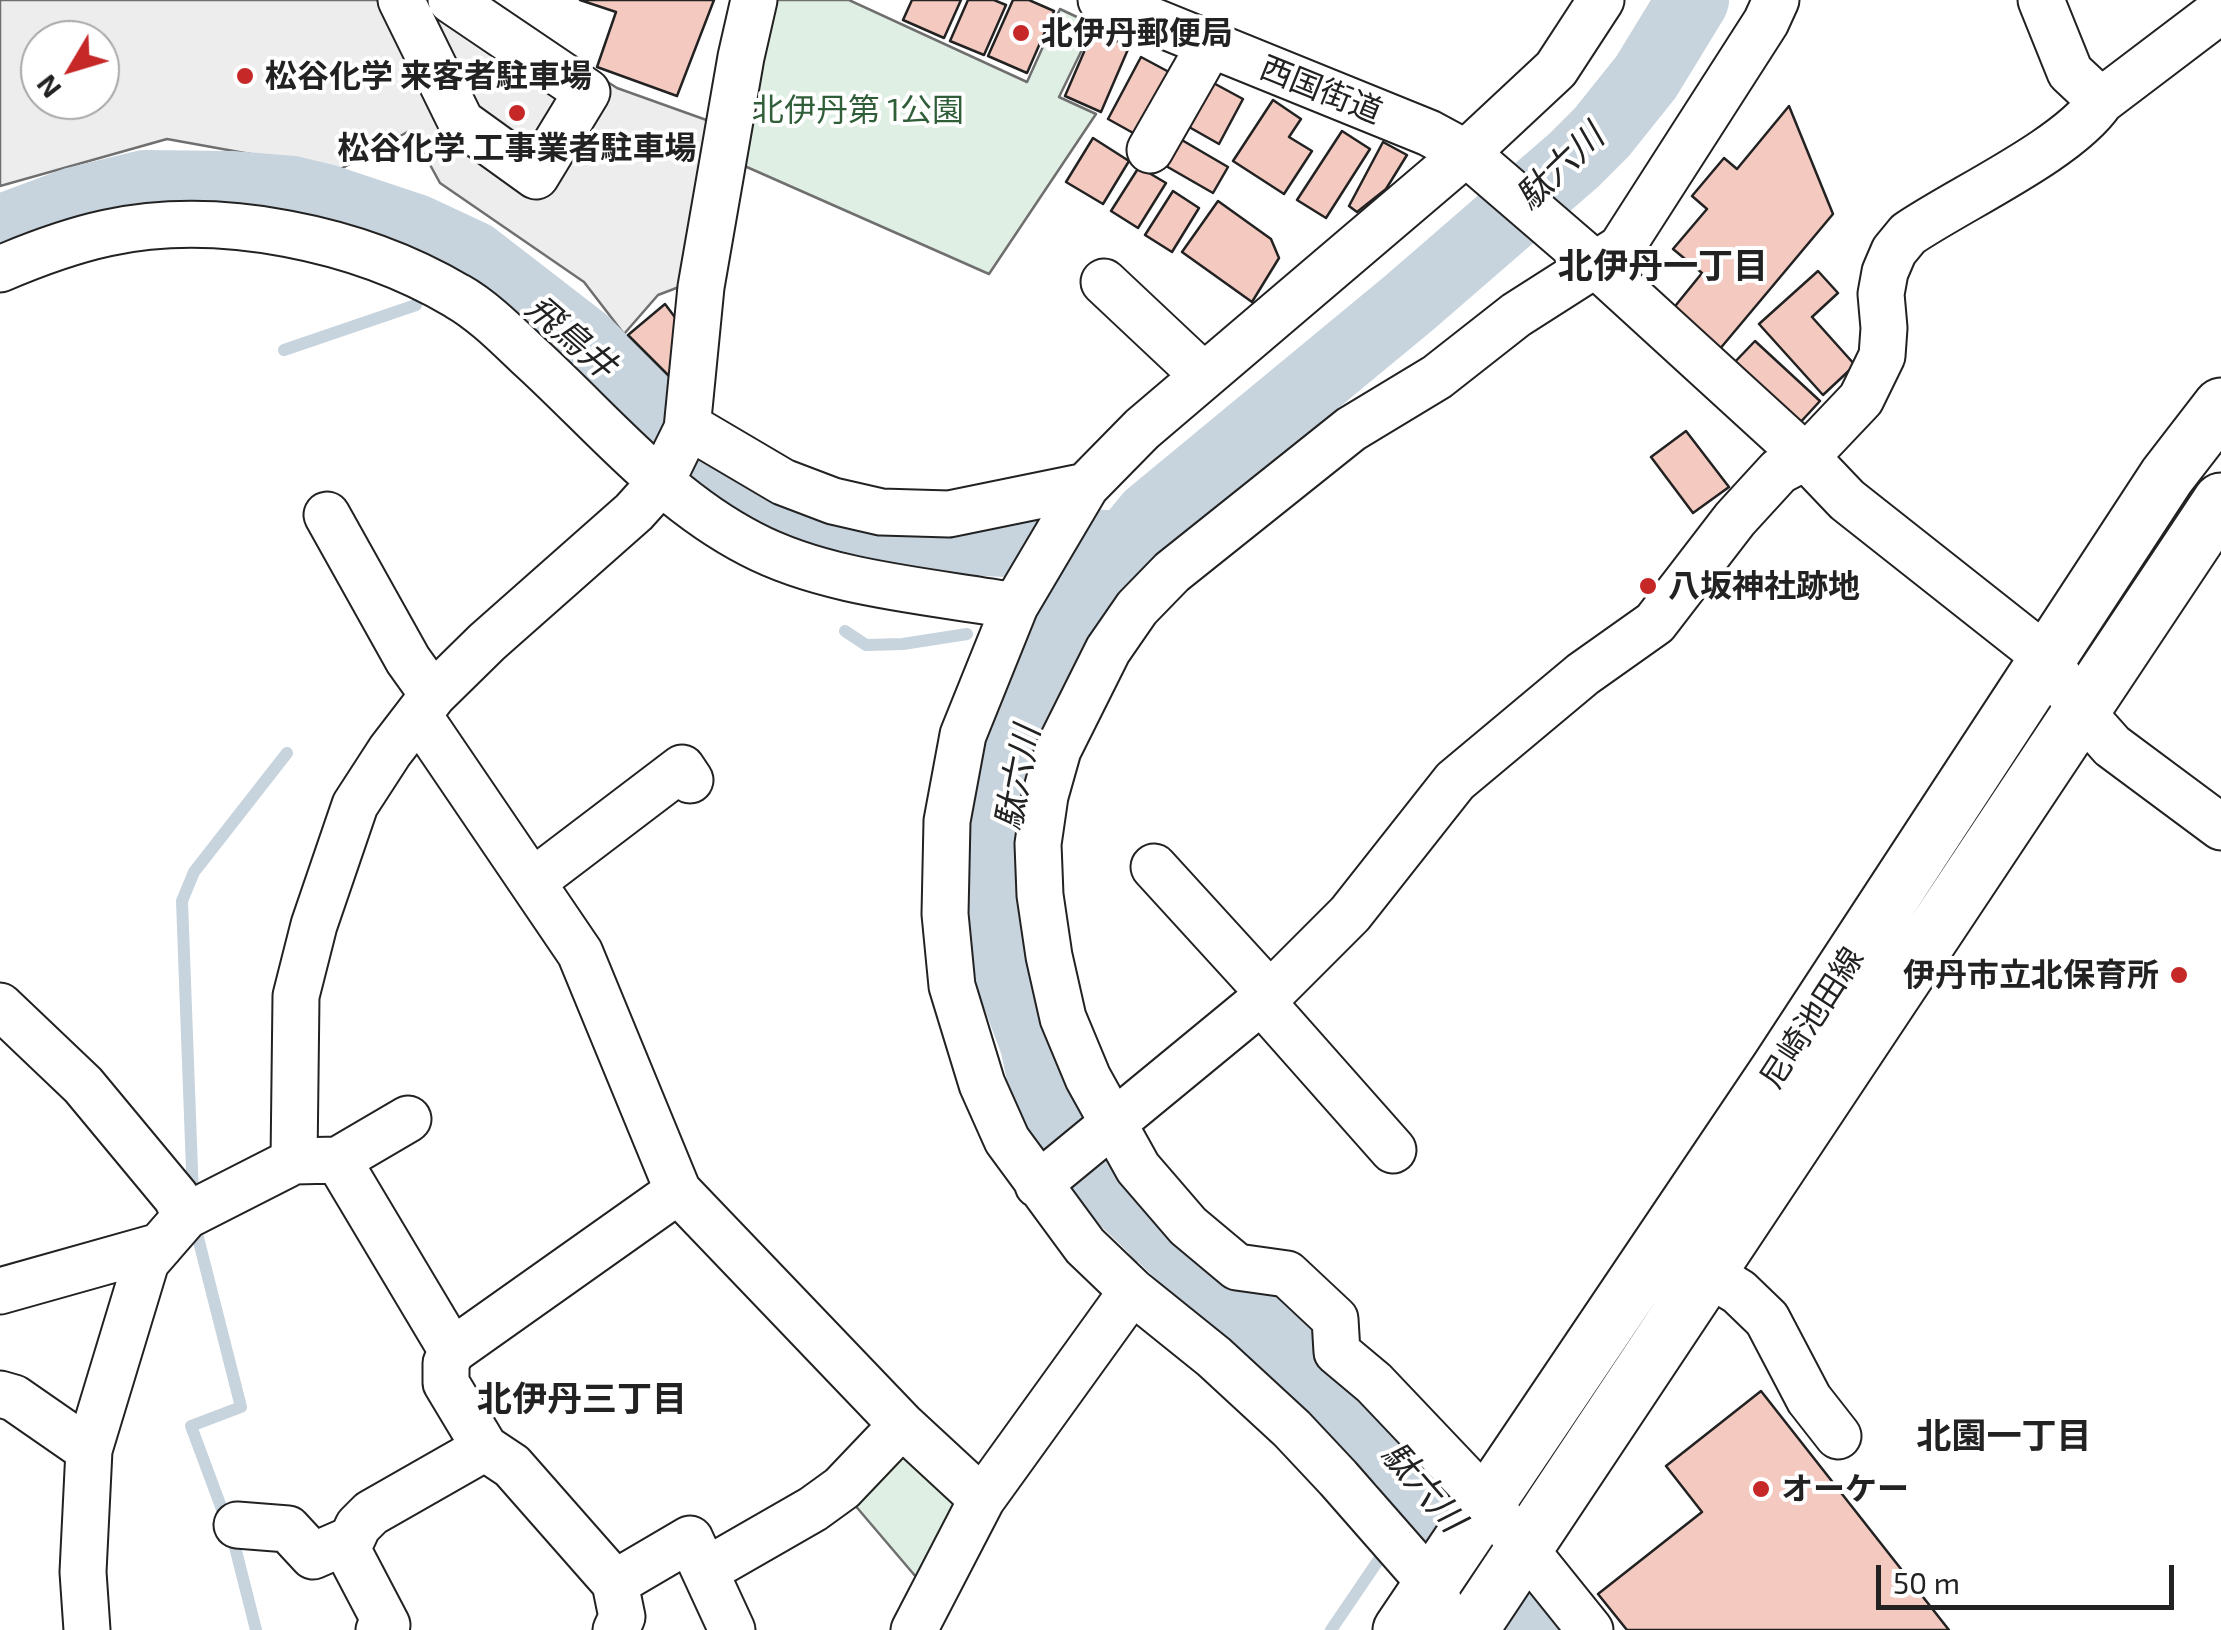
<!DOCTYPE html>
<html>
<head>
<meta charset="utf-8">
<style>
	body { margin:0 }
	#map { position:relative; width:2221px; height:1630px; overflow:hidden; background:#fff; font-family:"Exo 2",sans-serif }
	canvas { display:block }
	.north { position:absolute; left:20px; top:20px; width:100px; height:100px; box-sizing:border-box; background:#fff; border:2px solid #a7a7a7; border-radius:50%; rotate:232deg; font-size:28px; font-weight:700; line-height:40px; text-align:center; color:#222 }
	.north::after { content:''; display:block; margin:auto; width:35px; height:45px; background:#c62828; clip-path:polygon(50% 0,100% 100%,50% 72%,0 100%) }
	.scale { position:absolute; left:1876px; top:1565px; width:298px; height:45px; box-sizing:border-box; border:5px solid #222; border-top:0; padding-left:12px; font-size:30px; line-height:35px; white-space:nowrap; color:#222; -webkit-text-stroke:8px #fff; paint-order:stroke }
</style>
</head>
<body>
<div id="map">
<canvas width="2221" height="1630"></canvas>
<div class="north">N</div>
<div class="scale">50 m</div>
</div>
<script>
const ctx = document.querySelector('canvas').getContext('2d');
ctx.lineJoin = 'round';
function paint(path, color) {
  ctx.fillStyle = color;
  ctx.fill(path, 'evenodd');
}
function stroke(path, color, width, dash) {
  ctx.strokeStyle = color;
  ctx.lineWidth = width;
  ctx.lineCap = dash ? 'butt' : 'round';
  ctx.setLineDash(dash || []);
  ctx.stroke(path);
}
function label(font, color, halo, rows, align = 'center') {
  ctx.font = font + ' "Exo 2","Noto Sans JP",sans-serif';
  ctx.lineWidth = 8;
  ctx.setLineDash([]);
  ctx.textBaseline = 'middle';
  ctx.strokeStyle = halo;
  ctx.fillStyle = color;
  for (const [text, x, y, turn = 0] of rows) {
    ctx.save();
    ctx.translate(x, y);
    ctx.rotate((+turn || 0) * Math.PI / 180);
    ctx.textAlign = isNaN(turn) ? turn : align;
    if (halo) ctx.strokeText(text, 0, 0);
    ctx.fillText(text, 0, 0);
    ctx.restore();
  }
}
const green = new Path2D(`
	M769,0H849L1027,82L1060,9L1094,25L1059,97L1096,114L989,274L740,164Z
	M894,1440L971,1504L928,1591L842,1490Z`);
const parking = new Path2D(`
	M0,0H480L617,88L712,122L679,287L658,295L624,334L584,282L440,183L411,130L339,170L167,139L0,186ZM40,40H100V100H40Z`);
const stream = new Path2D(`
	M284,350L416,305
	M845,631L866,645L903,644L967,634
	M193,1197L182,901L194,872L287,753
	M194,1222L241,1407L191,1426L233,1539L256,1630
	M1123,1273L1155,1227
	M1331,1630L1426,1490`);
const river = new Path2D(`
	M0,231L75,203L145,186L231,187L292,192L325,200L415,230L473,257L583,342L654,413L738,480L813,519L866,534L1125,547
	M1540,1630L1444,1516L1402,1458L1363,1428L1107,1182L1048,1101L1036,1044L1014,985L1006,947L1002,875L1005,835L1017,751L1041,669L1059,628L1150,517L1409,303L1574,160L1602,132L1646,77L1693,0`);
const building = new Path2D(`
	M580,0H714L677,96L597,67L616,12Z
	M912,0H961L944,38L903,20Z
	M968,0H994L1006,5L984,55L950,41Z
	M1013,0H1029L1054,11L1027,73L988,56Z
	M1093,31L1129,47L1101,112L1065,96Z
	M1141,57L1169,72L1135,134L1108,119Z
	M1206,79L1243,99L1219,144L1182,123Z
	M1273,100L1301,119L1289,137L1312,151L1284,194L1233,161Z
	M1789,106L1833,214L1719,350L1672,310L1702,273L1673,249L1707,209L1692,196L1724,158L1737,169Z
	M1342,131L1370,149L1326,218L1297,200Z
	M1175,136L1228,167L1213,193L1159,162Z
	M1093,138L1129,161L1103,204L1066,182Z
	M1383,142L1407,155L1386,189L1357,212L1349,206Z
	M1139,167L1166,183L1138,228L1111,211Z
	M1173,191L1199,208L1172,252L1145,235Z
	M1218,201L1271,239L1279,258L1252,302L1182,252Z
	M1818,271L1838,293L1812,317L1855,365L1823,395L1759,324Z
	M665,304L677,320L670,377L628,335Z
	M1755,341L1820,401L1797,426L1731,366Z
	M1686,431L1729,487L1693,513L1651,457Z
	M1761,1391L1949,1630H1627L1598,1594L1702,1512L1666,1466Z`);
const minor = new Path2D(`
	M401,0L461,122L536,176L587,92L451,0
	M1101,0L1429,133L1466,153L1596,265L1806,457L1847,500L2047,658L2080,710L2112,746L2221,827
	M2041,0L2070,72L2101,101
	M1150,150L1210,45
	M0,269C35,254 70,241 107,233C219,209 359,238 457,296C482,310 506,334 527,354C599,419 663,499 751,544C827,584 930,591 1015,606
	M1104,282L1204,376
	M688,426L783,482L833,501L881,512L949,514L1086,486
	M327,515L408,660L433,695
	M419,716L580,953L678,1191L902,1425L982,1499
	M1154,867L1270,994
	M532,882L682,768L690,780
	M1261,1001L1393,1150
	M0,1006L83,1085L176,1197L186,1216
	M338,1160L452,1351L446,1363V1383L485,1448L512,1466L615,1583L690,1539L732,1630
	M294,1161L296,996L314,925L355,805L390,751L433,695L487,642L634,512L661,482L687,429L701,287L741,57L754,0
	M1038,1185L1270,994L1350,914L1455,781L1583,674L1655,623L1735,519L1779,471L1806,457L1861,399L1882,356L1884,328L1881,294L1885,272L1894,251L1908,234C1959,199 2068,150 2101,101L2221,10
	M1708,1273L1739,1292L1767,1319L1809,1399L1838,1436
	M0,1291L160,1246
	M452,1351L678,1191
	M0,1394L14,1398L89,1450
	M237,1525L288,1529L313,1556L352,1539L358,1526L371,1513L485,1448
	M344,1543L387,1625L379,1630
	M705,1571L813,1509L842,1488L902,1425
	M615,1583L622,1617L616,1630
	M1445,1616L1431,1584L1338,1478L1292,1429L1214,1357L1132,1291L1085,1246L1007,1140L982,1084L952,986L945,914L947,821L963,735L1015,606L1086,486L1142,429L1466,153L1556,69L1601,0
	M87,1630L83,1572L89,1450L146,1262L186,1216L294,1161L338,1160L408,1119
	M914,1630L982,1499L1132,1291
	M1590,1630L1487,1502L1374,1383L1337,1352L1335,1319L1287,1274L1237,1267L1188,1226L1138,1168L1088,1078L1063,1018L1049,956L1040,895L1038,844L1045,796L1058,750L1108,650L1137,608L1172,572L1351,429L1437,377L1516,315L1621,248L1766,22L1776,0`);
const major = new Path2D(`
	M1401,1630L1779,1069L2167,476L2221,406
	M1470,1630L2221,501`);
const markers = [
	[1021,33,10,"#c62828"],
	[245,76,10,"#c62828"],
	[517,113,10,"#c62828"],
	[1648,586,10,"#c62828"],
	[2179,975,10,"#c62828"],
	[1761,1489,10,"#c62828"]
];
const poiNames = [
	["北伊丹郵便局",1041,33],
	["松谷化学 来客者駐車場",265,76],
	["松谷化学 工事業者駐車場",517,148,"center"],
	["八坂神社跡地",1668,586],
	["伊丹市立北保育所",2159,975,"right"],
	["オーケー",1781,1489]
];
const streetNames = [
	["西国街道",1321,90,22],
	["尼崎池田線",1812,1018,-57]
];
const parkNames = [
	["北伊丹第 1公園",858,110]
];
const waterNames = [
	["駄六川",1560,167,-44],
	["飛鳥井",571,337,41],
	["駄六川",1018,778,-79],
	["駄六川",1423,1487,49]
];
const neighbourhoodNames = [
	["北伊丹一丁目",1663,266],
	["北伊丹三丁目",582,1399],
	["北園一丁目",2004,1436]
];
paint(green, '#e0efe3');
stroke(green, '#6f6f6f', 2.5);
paint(parking, '#ededed');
stroke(parking, '#6f6f6f', 2.5);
stroke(stream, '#c7d3dd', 12);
stroke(river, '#c7d3dd', 72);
paint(building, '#f3c9c0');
stroke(building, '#222', 2.5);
stroke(minor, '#222', 49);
stroke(major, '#222', 59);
stroke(minor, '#fff', 45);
stroke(major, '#fff', 55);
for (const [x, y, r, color] of markers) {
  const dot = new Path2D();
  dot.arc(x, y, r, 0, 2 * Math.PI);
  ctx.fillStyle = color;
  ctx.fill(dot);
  stroke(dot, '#fff', 4);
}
label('bold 32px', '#222', '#fff', poiNames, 'left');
label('32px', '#222', '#fff', streetNames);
label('32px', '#2f5e38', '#fff', parkNames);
label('italic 35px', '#222', '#fff', waterNames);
label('bold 35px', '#222', '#fff', neighbourhoodNames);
</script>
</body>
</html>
